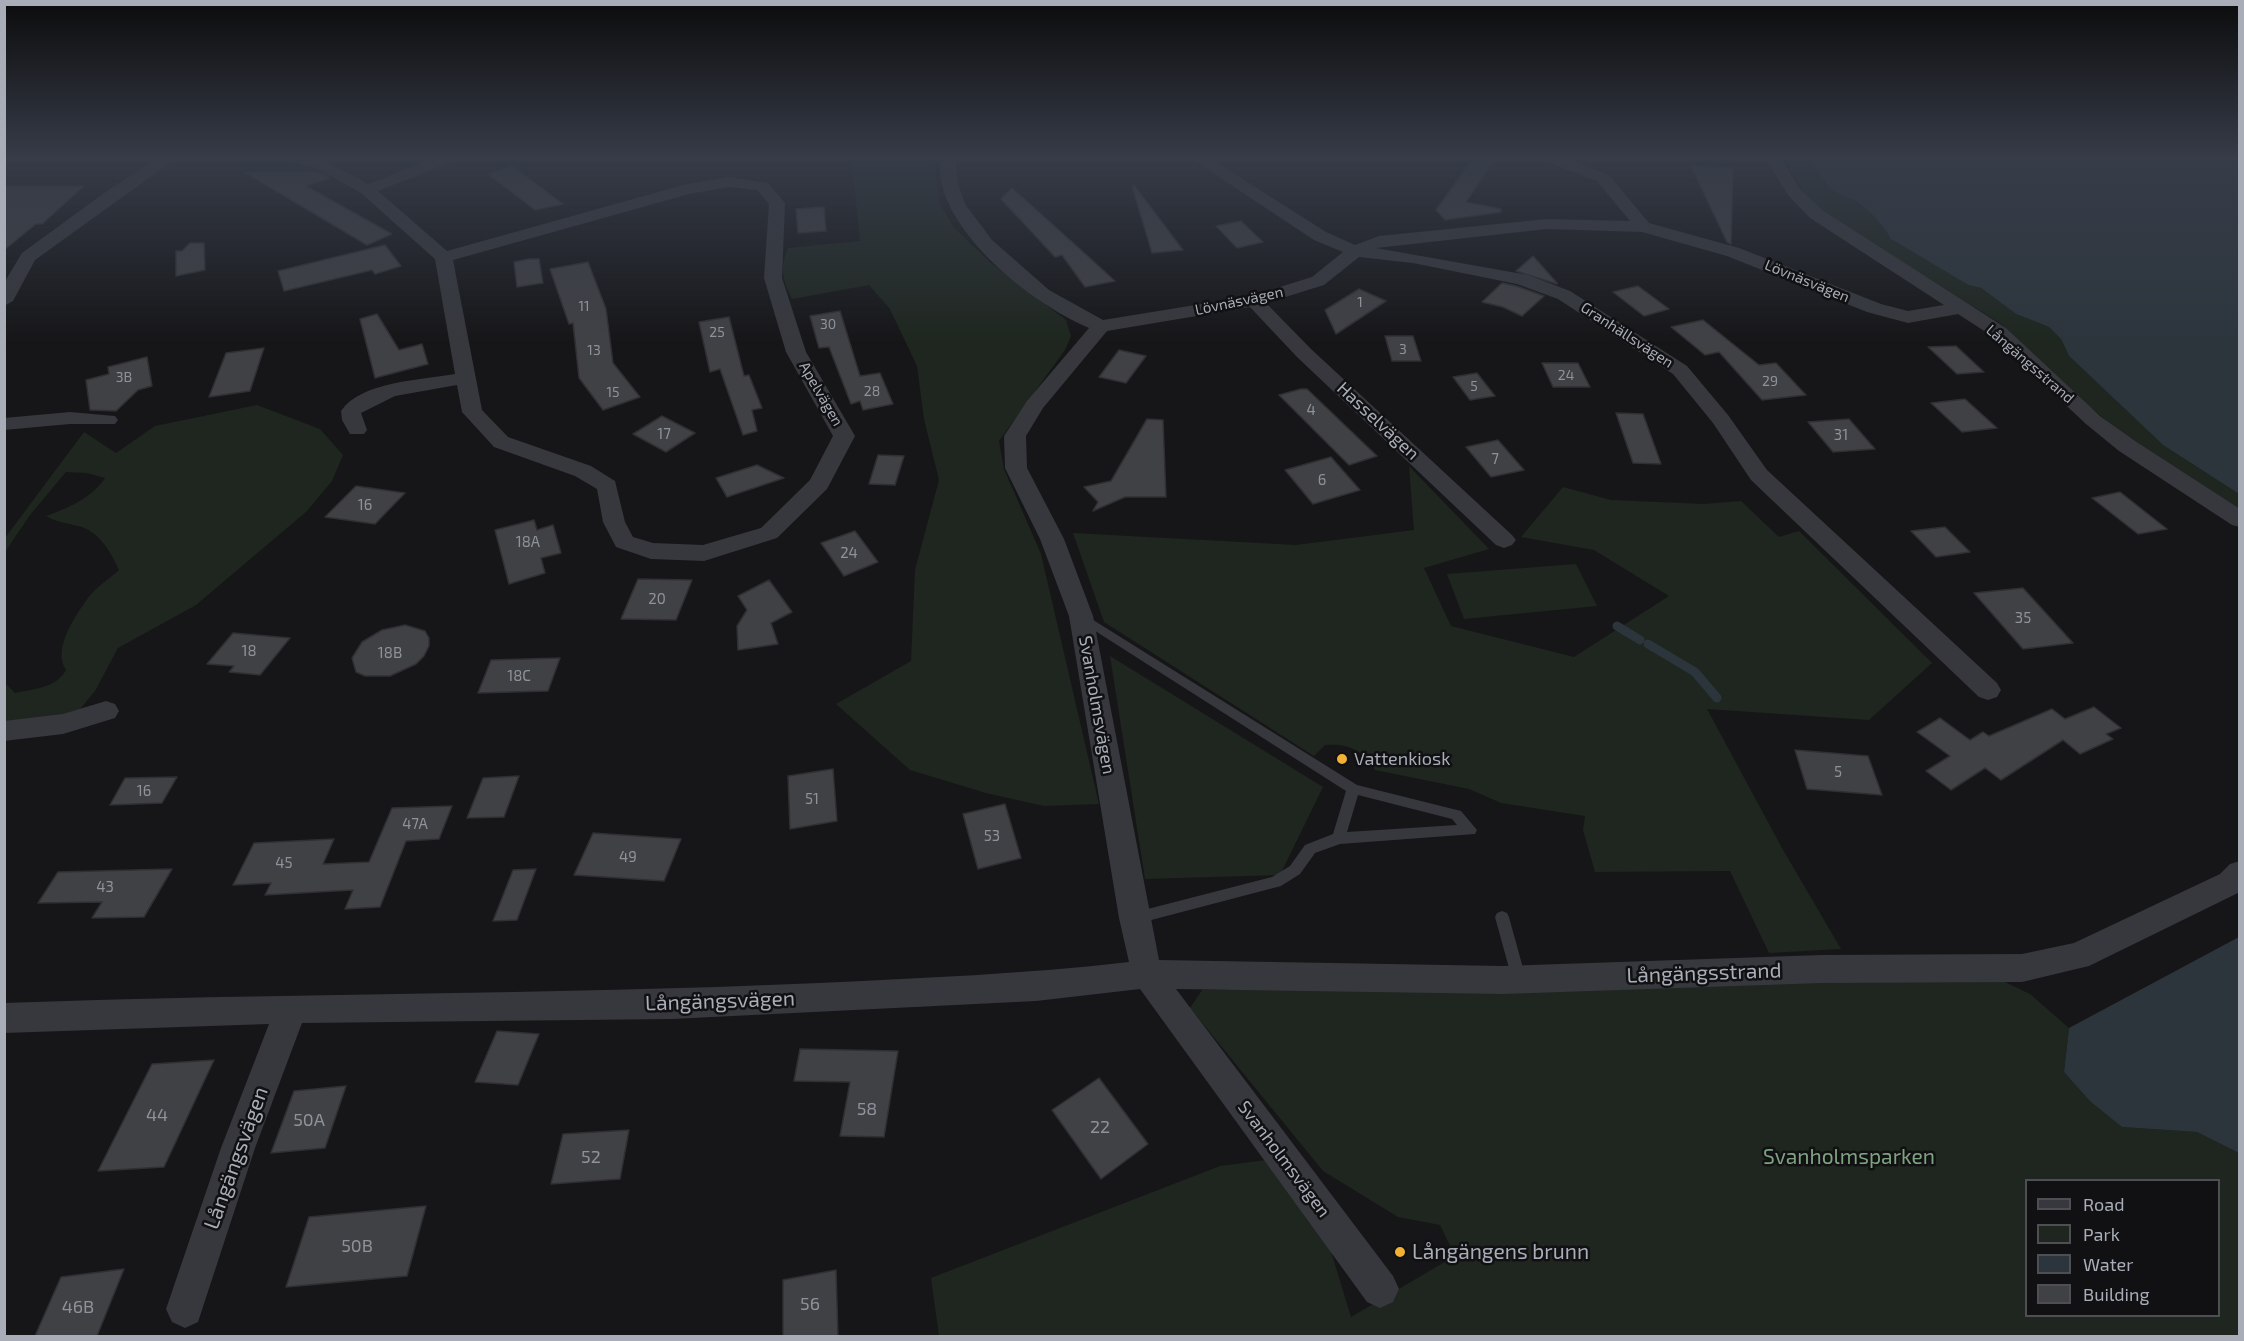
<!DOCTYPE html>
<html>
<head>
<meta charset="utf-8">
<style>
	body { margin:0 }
	#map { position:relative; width:2244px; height:1341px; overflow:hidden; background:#161618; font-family:"Exo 2",sans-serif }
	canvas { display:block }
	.frame { position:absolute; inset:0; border:6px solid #a8adb8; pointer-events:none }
	.legend { position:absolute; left:2025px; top:1179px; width:195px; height:138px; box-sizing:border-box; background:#111113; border:2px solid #4d4f55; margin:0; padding:8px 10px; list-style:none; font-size:18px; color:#a8adb8 }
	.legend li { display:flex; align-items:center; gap:12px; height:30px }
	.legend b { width:30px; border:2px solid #4d4f55 }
</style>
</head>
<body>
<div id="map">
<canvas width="2244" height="1341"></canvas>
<div class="frame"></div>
<ul class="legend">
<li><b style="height:8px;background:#37383d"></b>Road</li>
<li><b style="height:16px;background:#1e261f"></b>Park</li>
<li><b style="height:16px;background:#2c353c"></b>Water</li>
<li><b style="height:16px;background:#404145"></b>Building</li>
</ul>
</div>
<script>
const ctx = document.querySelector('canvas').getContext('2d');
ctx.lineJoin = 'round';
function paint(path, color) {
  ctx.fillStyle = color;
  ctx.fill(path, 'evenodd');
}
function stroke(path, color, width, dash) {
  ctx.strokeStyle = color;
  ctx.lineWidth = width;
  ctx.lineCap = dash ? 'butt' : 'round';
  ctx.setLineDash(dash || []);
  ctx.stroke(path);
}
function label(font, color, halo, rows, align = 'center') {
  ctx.font = font + ' "Exo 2",sans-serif';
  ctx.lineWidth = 5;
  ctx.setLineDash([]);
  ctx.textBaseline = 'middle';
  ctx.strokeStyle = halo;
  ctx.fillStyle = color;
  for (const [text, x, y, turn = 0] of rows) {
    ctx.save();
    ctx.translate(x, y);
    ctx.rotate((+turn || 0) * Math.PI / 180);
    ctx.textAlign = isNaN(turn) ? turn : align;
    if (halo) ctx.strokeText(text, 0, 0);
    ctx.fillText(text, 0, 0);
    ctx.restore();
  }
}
const green = new Path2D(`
	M848,157H934L939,202L954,228L991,263L1066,320L1071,336L1065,350L999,441L1004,469L1041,554L1099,804L1044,806L986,793L910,770L836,704L911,661L915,570L939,480L924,419L917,366L890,309L869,285L792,299C783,280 779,268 788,248L860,241L854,183Z
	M1783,157H1811C1815,169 1826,188 1839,194C1846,198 1853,198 1860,204C1872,213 1883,225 1891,239L1968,285L1981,288L2016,314L2049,327L2061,339L2069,356L2163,445L2239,494V517L2154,458L2082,401L2003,325L1824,214L1805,195Z
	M257,405L320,429L343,455L332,481L307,511L196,605L118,648L95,691L76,714L5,725V683L15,693C34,689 56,688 66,670C52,649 75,616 88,598C96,587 109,579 119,570C111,552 99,531 78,526C66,523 56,522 46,516C68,508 92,498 105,478L87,473L66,472L30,515L5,552V538L84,432L116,453L155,426Z
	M1409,466L1489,549L1424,568L1451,626L1574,657L1669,596L1594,550L1521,537L1563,487L1611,500L1704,504L1741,501L1779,537L1799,531L1932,663L1869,720L1707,709L1782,848L1841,949L1769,953L1730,871L1595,872L1583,830L1585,816L1501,803L1469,789L1375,770C1363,750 1348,743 1325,745L1314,756L1104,622L1073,533L1296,545L1414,530Z
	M1576,564L1597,606L1464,619L1447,574Z
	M1110,656L1323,787L1280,875L1145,879Z
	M1992,976L2030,994L2069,1028L2064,1072L2122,1127L2197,1132L2239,1153V1336H939L931,1278L1220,1166L1266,1160L1316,1202L1351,1317L1455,1256L1440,1225L1398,1217L1323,1171L1190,1008L1202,990ZM2026,1180H2218V1316H2026Z`);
const water = new Path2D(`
	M1811,157H2239V494L2163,445L2069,356L2061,339L2049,327L2016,314L1981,288L1968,285L1891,239C1883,225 1872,213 1860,204C1853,198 1846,198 1839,194C1826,188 1815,169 1811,157Z
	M2239,937V1153L2197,1132L2122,1127L2090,1101L2064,1072L2069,1028Z`);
const stream = new Path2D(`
	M1617,626L1640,640
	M1648,644L1695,672L1717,698`);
const building = new Path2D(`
	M1474,157H1486L1493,162L1466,202L1501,209V212L1445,220L1436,210Z
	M512,166L563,204L535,210L488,174Z
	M1691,166L1733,168L1731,244L1727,242Z
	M244,172H319L330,178L306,186L392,234L367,245Z
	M1134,185L1183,250L1152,253L1132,186Z
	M4,186H84L42,224H36L4,250Z
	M1012,188L1081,250L1115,281L1085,287L1062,255L1055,257L1001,199Z
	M824,207L826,231L798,233L796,209Z
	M1241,221L1263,242L1237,248L1216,226Z
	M190,243H204L205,270L176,276V251H182Z
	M385,245L401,266L375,274L372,270L284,291L278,271Z
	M1533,256L1557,283V284L1516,271Z
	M529,259H539L543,283L517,287L514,262Z
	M588,262L606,309L613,363L640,397L603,410L579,378L573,323L569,324L550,269Z
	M1502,283L1516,286L1544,296L1522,316L1503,307L1482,302Z
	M1638,286L1669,309L1644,316L1613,292Z
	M1359,289L1386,301L1336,334L1325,310Z
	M840,311L860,376L880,373L893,404L863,410L860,401L851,404L829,347L819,348L810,316Z
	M377,314L399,350L422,344L428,364L375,378L360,319Z
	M729,317L744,376L749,375L762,408L752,410L757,431L743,435L720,369L710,372L699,322Z
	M1703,320L1759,365L1776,363L1806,395L1762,400L1719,352L1705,355L1671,327Z
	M1385,336H1413L1421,361H1392Z
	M1956,346L1984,372L1957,374L1928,347Z
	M264,348L250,391L209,397L226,353Z
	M1119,350L1146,356L1126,383L1099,377Z
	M147,357L152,386L138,390L116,411L90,410L86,380L109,374L108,367Z
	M1542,363H1578L1590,387H1553Z
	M1477,373L1495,396L1470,400L1453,377Z
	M1301,389H1307L1377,456L1349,465L1279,395Z
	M1965,399L1997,428L1962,432L1931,403Z
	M1616,413L1643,414L1661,464L1633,463Z
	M662,416L695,433L666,452L633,434Z
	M1147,419L1163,420L1166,497H1125L1093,511L1098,502L1084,487L1111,481Z
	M1849,419L1875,449L1833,452L1808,422Z
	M1498,440L1524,470L1491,477L1466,447Z
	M878,455L904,456L895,485L869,484Z
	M1331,457L1360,490L1313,504L1285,470Z
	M757,465L784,478L727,497L716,478Z
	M356,486L405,493L375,524L325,517Z
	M2120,492L2167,529L2138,534L2092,498Z
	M534,520L537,530L553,525L561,553L541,558L545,573L509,584L495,530Z
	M1945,527L1970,552L1936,557L1911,531Z
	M855,531L878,562L844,576L821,543Z
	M638,579L692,580L676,620L621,619Z
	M769,580L792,612L771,623L778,644L738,650L737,626L747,610L738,596Z
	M2023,588L2073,643L2023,649L1974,593Z
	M405,625L425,631L429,638V646L424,656L416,664L390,676H365L356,672L352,658L362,642L382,630Z
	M233,633L290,638L260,675L229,672L234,666L207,664Z
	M560,658L548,691L478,693L491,660Z
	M2094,707L2121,728L2106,734L2113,739L2080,754L2063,740L2001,780L1985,768L1951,790L1926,771L1950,756L1917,732L1940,718L1970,740L1983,732L1989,736L2052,709L2065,719Z
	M1795,750L1868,756L1882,795L1807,789Z
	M833,769L837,821L790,829L788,776Z
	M519,776L504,817L467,818L483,778Z
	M177,777L162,803L110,805L125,778Z
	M1005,804L1021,858L978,869L963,814Z
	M452,806L439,839L406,841L380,907L345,909L353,890L265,895L271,883L233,885L254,843L334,839L323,864L369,862L392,808Z
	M593,833L681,839L664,881L574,875Z
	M172,869L144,917L92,918L102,902L38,903L58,872Z
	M536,869L517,920L493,921L513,870Z
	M497,1031L539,1034L518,1085L475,1082Z
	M800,1049L898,1051L884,1137L840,1136L850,1082L794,1081Z
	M214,1060L164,1167L98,1171L152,1064Z
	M1099,1078L1148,1144L1101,1179L1052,1110Z
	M346,1086L325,1148L271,1153L294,1091Z
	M629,1130L620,1179L551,1184L563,1134Z
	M426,1206L407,1276L286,1287L309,1217Z
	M124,1269L97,1336H35L61,1277Z
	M836,1270L838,1336H783V1280Z`);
const lane = new Path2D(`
	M1082,613L1357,785L1461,811L1477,830L1475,834L1340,844L1315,853L1300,874L1281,886L1136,924L1131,922L1129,918L1131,914L1136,912L1272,877L1290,866L1305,845L1333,834L1346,791L1078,620L1076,617L1078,614ZM1358,795L1452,819L1457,825L1347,832Z
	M1502,911L1507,913L1509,917L1526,979L1524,984L1519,986L1514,984L1512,979L1495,917L1497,913Z`);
const street = new Path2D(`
	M159,157H178L35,260L13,301L4,306V283L22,253L107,191Z
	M282,157C319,156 336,166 368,184L437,157H459L457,160L378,191L447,251L687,184L728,177L768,183L785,203L782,278L806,352L855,436L827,489L777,538L704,561L651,559L616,547L603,522L597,489L575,476L494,447L462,412L457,385L395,396L361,413L367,430L364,434H350L342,420L341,411C361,381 423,380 455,374L435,259L361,193L316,168L284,160ZM728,187L757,190L769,204L764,278L786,352L833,436L810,480L761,528L703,545L653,543L633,537L625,522L615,481L591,466L508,437L482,410L453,260L689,194Z
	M939,157H955L958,184L965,204L992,240L1049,290L1103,320L1251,296L1312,277L1343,252L1314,240L1189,157H1208L1326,232L1355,245L1379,236L1547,219L1630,221L1597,181L1542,160L1540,157H1562L1609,175L1649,223L1739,248L1881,304L1908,311L1944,305L1810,218L1788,195L1764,157H1780L1800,189L1822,210L2006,328L2100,416L2135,441L2240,509V527L2232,525L2119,451L2086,424L1992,336L1958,314L1908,323L1867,312L1727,256L1642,232L1547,229L1376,248L1528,275L1570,291L1687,366L1728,415L1767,470L1997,683L2001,690L1997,697L1988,700L1979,697L1751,480L1713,423L1673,374L1558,299L1517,284L1413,263L1359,257L1324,285L1266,303L1311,349L1512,535L1516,540L1512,545L1504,548L1496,545L1297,357L1250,307L1107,331L1043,408L1026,436L1027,468L1064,539L1093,616L1159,960L1503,966L1822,955L2022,954L2074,943L2220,874L2230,864L2240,861V892L2089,966L2022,982L1822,983L1503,994L1176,989L1393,1276L1399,1289L1393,1302L1380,1308L1367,1302L1140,989L1036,1001L672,1019L302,1023L255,1148L198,1322L185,1328L172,1322L166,1309L221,1148L269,1024L4,1033V1003C276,993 547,995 819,983C922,978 1025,974 1129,962L1119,918L1069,616L1040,539L1005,468L1004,436L1027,401L1089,328C1038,306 971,254 948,202C941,188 940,172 939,157Z
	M70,412L115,416L118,420L115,424H70L4,430V418Z
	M106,701L115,704L119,711L115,718L63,734L4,741V721L63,714Z`);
const markers = [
	[1342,759,6,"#f2b134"],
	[1400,1252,6,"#f2b134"]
];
const farNumbernames = [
	["1",1360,302],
	["11",584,306],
	["30",828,324],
	["25",717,332],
	["3",1403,349],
	["13",594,350],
	["24",1566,375],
	["3B",124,377],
	["29",1770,381],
	["5",1474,386],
	["28",872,391],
	["15",613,392]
];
const farStreetnames = [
	["Lövnäsvägen",1807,281,22],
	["Lövnäsvägen",1239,301,-12],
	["Granhällsvägen",1627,335,33],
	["Långängsstrand",2030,364,41],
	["Apelvägen",821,394,60]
];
const numberNames = [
	["4",1311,410],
	["17",664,434],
	["31",1841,435],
	["7",1495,459],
	["6",1322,480],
	["16",365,505],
	["18A",528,542],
	["24",849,553],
	["20",657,599],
	["35",2023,618],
	["18",249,651],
	["18B",390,653],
	["18C",519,676],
	["5",1838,772],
	["16",144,791],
	["51",812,799],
	["47A",415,824],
	["53",992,836],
	["49",628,857],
	["45",284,863],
	["43",105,887]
];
const streetNames = [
	["Hasselvägen",1378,421,43],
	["Svanholmsvägen",1097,705,80],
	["Svanholmsvägen",1284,1159,53]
];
const poiNames = [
	["Vattenkiosk",1354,759]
];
const nearNumbernames = [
	["58",867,1109],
	["44",157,1115],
	["50A",309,1120],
	["22",1100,1127],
	["52",591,1157],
	["50B",357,1246],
	["56",810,1304],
	["46B",78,1307]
];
const nearStreetnames = [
	["Långängsstrand",1704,973,-2],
	["Långängsvägen",720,1001,-2],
	["Långängsvägen",236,1158,-70]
];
const nearParknames = [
	["Svanholmsparken",1849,1157]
];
const nearPoinames = [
	["Långängens brunn",1412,1252]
];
paint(green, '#1e261f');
paint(water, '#2c353c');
stroke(stream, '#2c353c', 9);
paint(building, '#404145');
stroke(building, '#303034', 1.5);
paint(lane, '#37383d');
paint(street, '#37383d');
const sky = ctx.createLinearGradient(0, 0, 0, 345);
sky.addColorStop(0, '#0c0c0d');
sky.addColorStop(0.46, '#363c48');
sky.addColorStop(1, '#363c4800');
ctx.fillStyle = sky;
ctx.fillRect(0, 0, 2244, 345);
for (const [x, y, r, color] of markers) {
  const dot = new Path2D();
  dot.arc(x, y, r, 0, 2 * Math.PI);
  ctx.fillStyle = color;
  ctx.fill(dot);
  stroke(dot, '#111113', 2);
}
label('14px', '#8e929b', null, farNumbernames);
label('15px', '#a8adb8', '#111113', farStreetnames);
label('15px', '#8e929b', null, numberNames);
label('18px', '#a8adb8', '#111113', streetNames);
label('18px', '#a8adb8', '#111113', poiNames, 'left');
label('18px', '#8e929b', null, nearNumbernames);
label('21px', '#a8adb8', '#111113', nearStreetnames);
label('21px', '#7fa381', '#111113', nearParknames);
label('21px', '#a8adb8', '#111113', nearPoinames, 'left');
</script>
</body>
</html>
